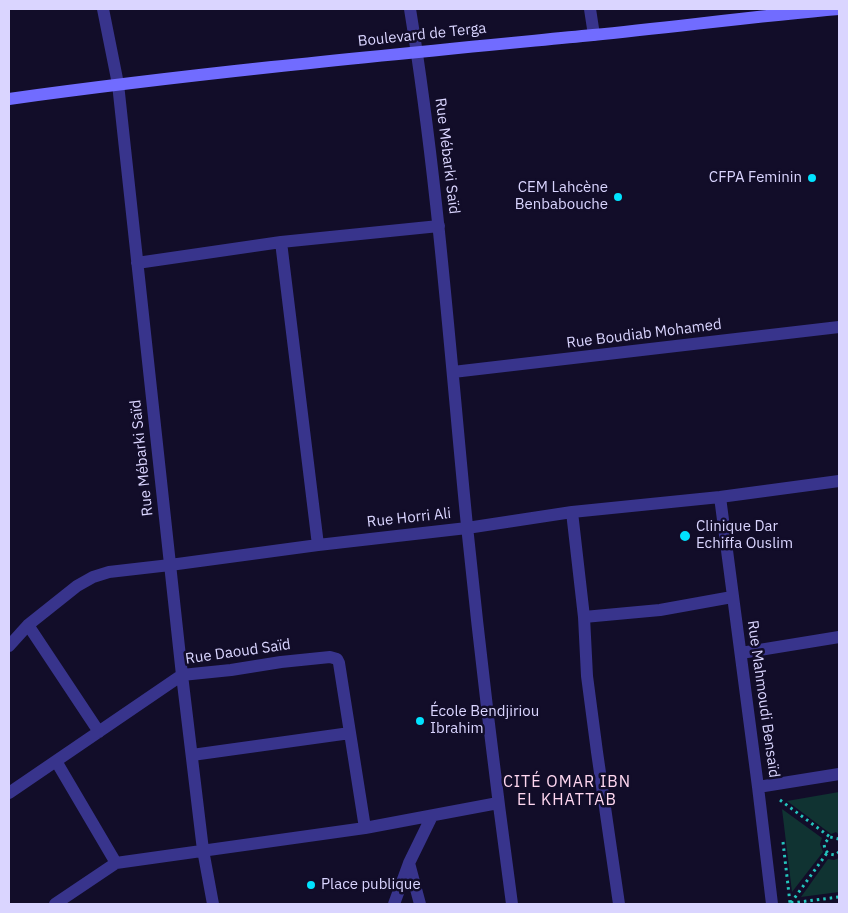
<!DOCTYPE html>
<html>
<head>
<meta charset="utf-8">
<style>
	body { margin:0 }
	#map { position:relative; width:848px; height:913px; overflow:hidden; background:#120d29; font-family:"IBM Plex Sans",sans-serif }
	canvas { display:block }
	.frame { position:absolute; inset:0; border:10px solid #dad5ff; pointer-events:none }
</style>
</head>
<body>
<div id="map">
<canvas width="848" height="913"></canvas>
<div class="frame"></div>
</div>
<script>
const ctx = document.querySelector('canvas').getContext('2d');
ctx.lineJoin = 'round';
function paint(path, color) {
  ctx.fillStyle = color;
  ctx.fill(path, 'evenodd');
}
function stroke(path, color, width, dash) {
  ctx.strokeStyle = color;
  ctx.lineWidth = width;
  ctx.lineCap = dash ? 'butt' : 'round';
  ctx.setLineDash(dash || []);
  ctx.stroke(path);
}
function label(font, color, halo, rows, align = 'center') {
  ctx.font = font + ' "IBM Plex Sans",sans-serif';
  ctx.lineWidth = 5;
  ctx.setLineDash([]);
  ctx.textBaseline = 'middle';
  ctx.strokeStyle = halo;
  ctx.fillStyle = color;
  for (const [text, x, y, turn = 0] of rows) {
    ctx.save();
    ctx.translate(x, y);
    ctx.rotate((+turn || 0) * Math.PI / 180);
    ctx.textAlign = isNaN(turn) ? turn : align;
    if (halo) ctx.strokeText(text, 0, 0);
    ctx.fillText(text, 0, 0);
    ctx.restore();
  }
}
const green = new Path2D(`
	M839,792L838,834L836,832L831,834L787,801Z
	M782,809L822,838L820,844L823,852L792,892Z
	M839,858V892L801,897L828,859L834,860Z`);
const path = new Path2D(`
	M780,800L830,837
	M839,839L830,837L824,844L825,850L829,854L835,855L839,852
	M783,842L790,903
	M791,903L827,853
	M791,903L839,897`);
const street = new Path2D(`
	M103,9L118,84L182,675L203,850L213,904
	M410,9C438,180 450,354 467,526C480,653 495,779 512,904
	M590,9L594,35
	M281,242L318,545
	M137,263L281,242L439,226
	M453,372L839,327
	M720,497L758,787L772,904
	M572,512L584,617L587,676L597,752L619,904
	M584,617L660,610L732,597
	M28,625L99,732
	M9,646L28,625L77,586L93,577L109,572L170,565L318,545L467,528L572,512L720,497L839,481
	M741,653L839,637
	M192,755L350,733
	M56,761L116,863
	M758,787L839,774
	M9,793L182,675L231,670L281,662L330,657L337,659L339,663L365,828
	M409,863L420,904
	M55,904L116,863L365,828L498,803
	M394,904L409,863L432,816`);
const secondary = new Path2D(`
	M9,99C203,72 398,54 593,35C675,27 757,16 839,9`);
const markers = [
	[812,178,5,"#01e3ff"],
	[618,197,5,"#01e3ff"],
	[685,536,6,"#01e3ff"],
	[420,721,5,"#01e3ff"],
	[311,885,5,"#01e3ff"]
];
const streetNames = [
	["Boulevard de Terga",422,35,-6],
	["Rue Mébarki Saïd",447,156,83],
	["Rue Boudiab Mohamed",644,334,-7],
	["Rue Mébarki Saïd",142,458,-96],
	["Rue Horri Ali",409,518,-6],
	["Rue Daoud Saïd",238,652,-8],
	["Rue Mahmoudi Bensaïd",763,699,82]
];
const poiNames = [
	["CFPA Feminin",802,178,"right"],
	["CEM Lahcène",608,188,"right"],
	["Benbabouche",608,205,"right"],
	["Clinique Dar",696,527],
	["Echiffa Ouslim",696,544],
	["École Bendjiriou",430,712],
	["Ibrahim",430,729],
	["Place publique",321,885]
];
const neighbourhoodNames = [
	["CITÉ OMAR IBN",567,782],
	["EL KHATTAB",567,800]
];
paint(green, '#103332');
stroke(path, '#24c4bc', 3, [2.5, 4]);
stroke(street, '#38348c', 12);
stroke(secondary, '#716cff', 12);
for (const [x, y, r, color] of markers) {
  const dot = new Path2D();
  dot.arc(x, y, r, 0, 2 * Math.PI);
  ctx.fillStyle = color;
  ctx.fill(dot);
  stroke(dot, '#120d29', 2);
}
label('15px', '#dad5ff', '#120d29', streetNames);
label('15px', '#dad5ff', '#120d29', poiNames, 'left');
ctx.letterSpacing = '1px';
label('16px', '#ffd7f0', '#120d29', neighbourhoodNames);
ctx.letterSpacing = '0px';
</script>
</body>
</html>
